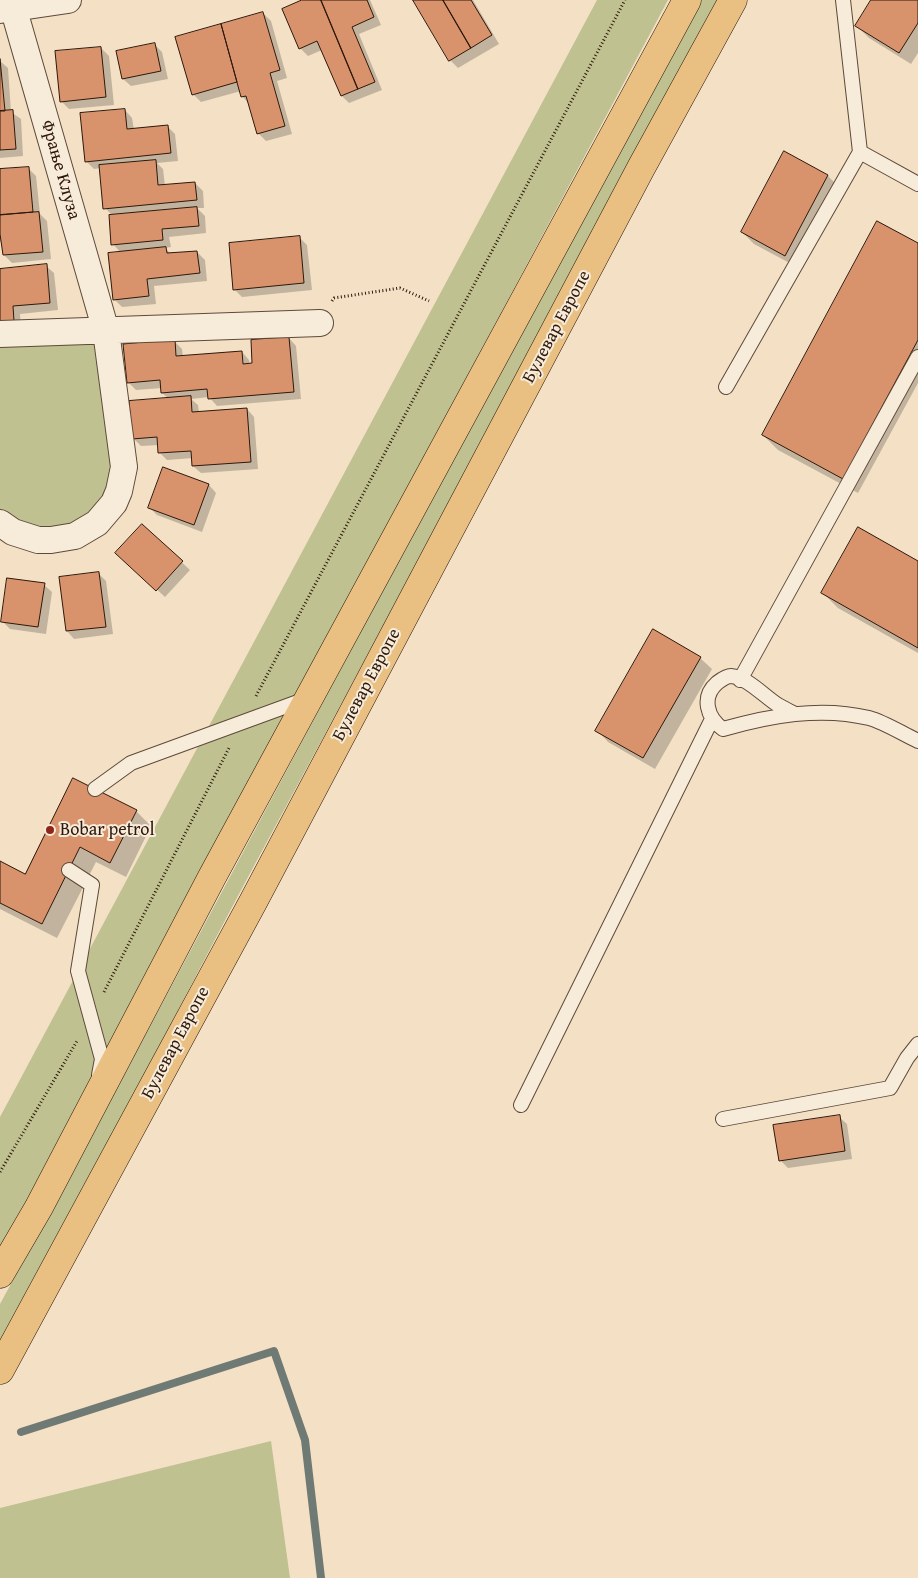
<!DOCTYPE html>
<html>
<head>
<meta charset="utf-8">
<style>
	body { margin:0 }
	canvas { display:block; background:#f3e0c5 }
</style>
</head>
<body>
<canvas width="918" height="1578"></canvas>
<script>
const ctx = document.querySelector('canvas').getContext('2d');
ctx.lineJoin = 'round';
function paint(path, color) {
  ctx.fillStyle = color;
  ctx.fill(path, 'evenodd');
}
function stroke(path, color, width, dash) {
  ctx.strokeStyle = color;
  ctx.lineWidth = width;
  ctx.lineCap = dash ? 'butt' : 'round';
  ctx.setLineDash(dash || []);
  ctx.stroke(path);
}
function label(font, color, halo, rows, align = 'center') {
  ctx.font = font + ' "Gentium Book Plus",serif';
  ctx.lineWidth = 4;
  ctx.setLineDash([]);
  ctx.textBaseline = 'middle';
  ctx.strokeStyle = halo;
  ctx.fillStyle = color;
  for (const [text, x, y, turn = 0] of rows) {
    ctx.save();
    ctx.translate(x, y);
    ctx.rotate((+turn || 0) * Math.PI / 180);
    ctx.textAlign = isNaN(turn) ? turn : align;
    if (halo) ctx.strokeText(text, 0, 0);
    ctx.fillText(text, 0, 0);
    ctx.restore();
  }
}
const green = new Path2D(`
	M597,0H668L0,1251V1117Z
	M698,0H718C562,293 405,585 248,877C165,1033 86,1190 0,1344V1304L90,1139Z
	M106,331L124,467L75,536L0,523V334Z
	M271,1441L290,1578H0V1508Z`);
const shadow = new Path2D(`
	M306,0H370L381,25L359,34L382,90L349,103L342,96L322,50L308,56L300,48Z
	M414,0H473L499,44L458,68L450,60Z
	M873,0H918V53L911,64L869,38L857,26Z
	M263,13L271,21L287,78L277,81L292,134L266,141L258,133L249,104L242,96L241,91L201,102L193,94Z
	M154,44L162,52L168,79L131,86L123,79Z
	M101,48L109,56L114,105L69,109L61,101Z
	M0,61L8,68L11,112L21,119L23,156L0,158Z
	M125,110L132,118L134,130L168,127L175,134L178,161L157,163L163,169L165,186L195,183L203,191L204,208H197L205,216L206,233L169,237L171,247L165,248L171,254L197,252L205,260L207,281L154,286L156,304L122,307L114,299L121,253L113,244V216L105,208L101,168L94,169L86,161Z
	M785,153L828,176L839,187L797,267L754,244L742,232Z
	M28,168L36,176L40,214L47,221L51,259L12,263L4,255L3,242H0V171Z
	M300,238L307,245L312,290L242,297L234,289Z
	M918,245V383L858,493L778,450L763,435Z
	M46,266L54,273L58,310L20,314L21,328L0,330V270Z
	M289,338L296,346L301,399L217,406L209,397L191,399L198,405L199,412L247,409L254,417L258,469L201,473L193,466V458L167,460L159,452V445L141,446L133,438L169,399L162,393V388L136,390L128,382L174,341L182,349L183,357L242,352L249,360L250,365Z
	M209,485L216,493L202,532L157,515L149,507Z
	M142,525L190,570L165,597L125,560Z
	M918,562V653L838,608L823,593Z
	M98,573L106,581L113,634L74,639L67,631Z
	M44,585L52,592L46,634L10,629L2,621Z
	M700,658L712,669L655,769L608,742L597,730Z
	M136,811L151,826L126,877L96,862L57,938L0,909V863L26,876Z
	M839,1117L847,1124L852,1159L788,1168L780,1160Z`);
const stream = new Path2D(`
	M21,1432L274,1351L305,1440L321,1578`);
const building = new Path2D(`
	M302,0H321L358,89L341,96L317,41L299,49L282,9Z
	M321,0H367L374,17L352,27L375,82L358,89Z
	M413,0H443L471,48L449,61Z
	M443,0H471L492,35L471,48Z
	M871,0H918V23L899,53L855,26Z
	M263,12L280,70L270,73L285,126L257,134L246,96L241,97L221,24Z
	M221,24L237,82L192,95L175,37Z
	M155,43L161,71L122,79L116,51Z
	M101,47L106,97L60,102L55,51Z
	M0,59L5,111H0Z
	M125,109L127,129L168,125L171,153L85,162L80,113Z
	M13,110L16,149L0,150V111Z
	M784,151L828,175L785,256L741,232Z
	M156,160L158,185L195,182L197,200L103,209L99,165Z
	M29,167L33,212L0,215V169Z
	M197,207L199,226L162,229L163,240L111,245L109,215Z
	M39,212L43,252L3,255L0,234V215Z
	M877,221L918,243V340L843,479L762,435Z
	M300,236L304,283L233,290L229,243Z
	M166,247L167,253L197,251L200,273L147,279L149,296L113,300L108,253Z
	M47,264L50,303L13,306L14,321L0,322V269Z
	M289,337L294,392L208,399L207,389L161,393L160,380L127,383L123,344L175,339L176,356L242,351L243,364L252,363L251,340Z
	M191,396L192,412L247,408L251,462L192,466L191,451L158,453L157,437L132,439L129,401Z
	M163,467L209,484L194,525L148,508Z
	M142,524L183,561L156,591L115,553Z
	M858,527L918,561V648L821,593Z
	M99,572L106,627L66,631L59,577Z
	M7,578L45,583L38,627L1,622Z
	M653,629L701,657L643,758L595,731Z
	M73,778L137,810L110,863L80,847L42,924L0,903V861L25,874Z
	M840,1115L845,1151L779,1161L773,1125Z`);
const path = new Path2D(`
	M332,301L334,298L400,288L429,301
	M256,696L625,0
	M104,992L229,748
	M0,1172L77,1041`);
const service = new Path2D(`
	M843,0L860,152L918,184
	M726,387L860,152
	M740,680L918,357
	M795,714C789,711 783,708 778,705C765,697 747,677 731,676C726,676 721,680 717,683C701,697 707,718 723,729C769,716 820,706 869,718C884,722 903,734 918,741
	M95,789L131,763L306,699
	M69,870L92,885L78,971L102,1059L99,1075
	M521,1105L712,719
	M723,1119L890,1088L907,1058L918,1044`);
const minor = new Path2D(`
	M0,10L68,0
	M0,334L320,323
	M0,523L13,532L38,540H51L75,536L97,523L114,503L119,491L124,467L106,331L11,0`);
const primary = new Path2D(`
	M0,1274L39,1207L212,877L687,0
	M0,1370L253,902L641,168L733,0`);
const markers = [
	[50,830,5,"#8f2418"]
];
const streetNames = [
	["Фрање Клуза",60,170,74],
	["Булевар Европе",557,327,-62],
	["Булевар Европе",367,685,-62],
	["Булевар Европе",176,1043,-62]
];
const poiNames = [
	["Bobar petrol",60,830]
];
paint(green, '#bfc191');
paint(shadow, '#0003');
stroke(stream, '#707a75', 8);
paint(building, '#d8936d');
stroke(building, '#2d180b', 1);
stroke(service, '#5e4a3a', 16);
stroke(minor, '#5e4a3a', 28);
stroke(primary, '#2d180b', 29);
stroke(path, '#2d180b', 3, [1, 2.5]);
stroke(service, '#f7ebd9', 14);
stroke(minor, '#f7ebd9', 26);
stroke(primary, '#eac082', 28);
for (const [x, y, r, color] of markers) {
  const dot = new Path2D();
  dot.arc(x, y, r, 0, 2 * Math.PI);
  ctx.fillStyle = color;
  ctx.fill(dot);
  stroke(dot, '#f7ebd9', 2);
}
label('18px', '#2d180b', '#f7ebd9', streetNames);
label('18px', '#2d180b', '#f7ebd9', poiNames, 'left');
</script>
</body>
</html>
